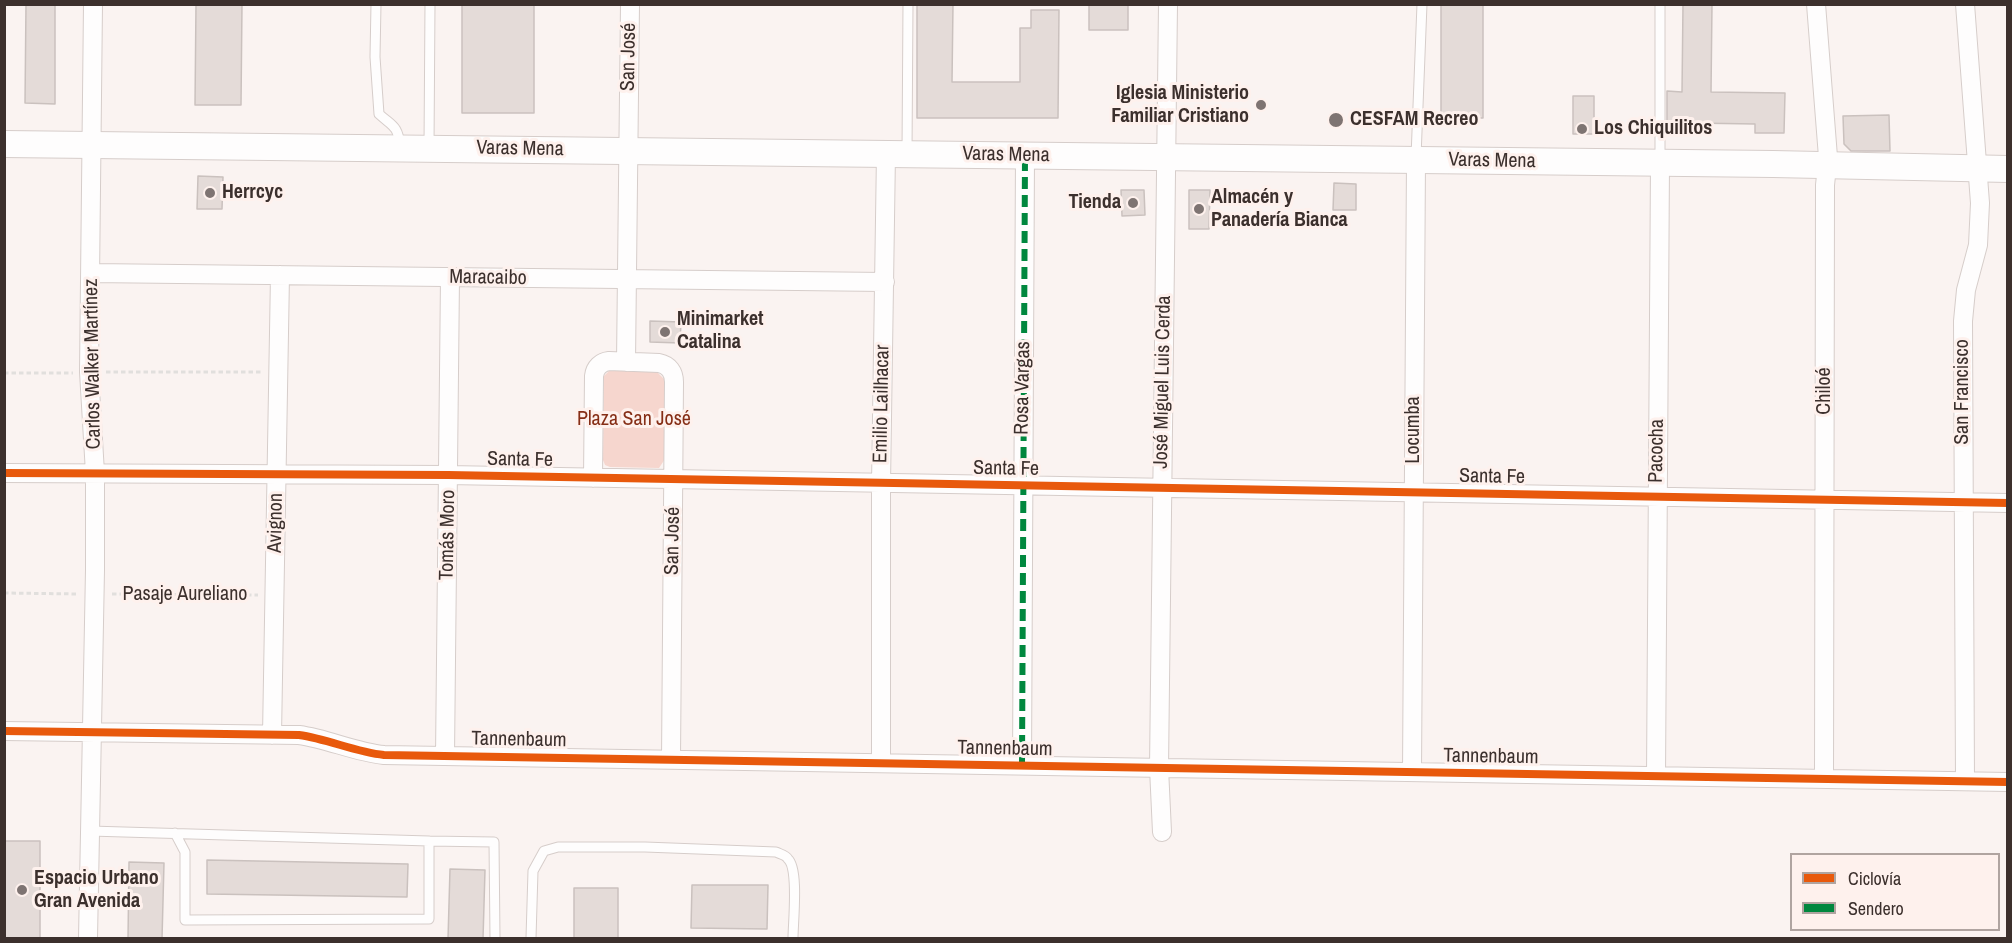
<!DOCTYPE html>
<html>
<head>
<meta charset="utf-8">
<style>
	body { margin:0 }
	#map { position:relative; width:2012px; height:943px; overflow:hidden; background:#faf3f1; font-family:"Archivo Narrow",sans-serif }
	canvas { display:block }
	.frame { position:absolute; inset:0; border:6px solid #3c302d; pointer-events:none }
	.legend { position:absolute; left:1790px; top:853px; width:210px; height:78px; box-sizing:border-box; background:#fef1ed; border:2px solid #b0a4a0; margin:0; padding:8px 10px; list-style:none; font-size:18px; color:#3c302d }
	.legend li { display:flex; align-items:center; gap:12px; height:30px }
	.legend b { width:30px; border:2px solid #b0a4a0 }
</style>
</head>
<body>
<div id="map">
<canvas width="2012" height="943"></canvas>
<div class="frame"></div>
<ul class="legend">
<li><b style="height:8px;background:#e8590c"></b>Ciclovía</li>
<li><b style="height:8px;background:#00873e"></b>Sendero</li>
</ul>
</div>
<script>
const ctx = document.querySelector('canvas').getContext('2d');
ctx.lineJoin = 'round';
function paint(path, color) {
  ctx.fillStyle = color;
  ctx.fill(path, 'evenodd');
}
function stroke(path, color, width, dash) {
  ctx.strokeStyle = color;
  ctx.lineWidth = width;
  ctx.lineCap = dash ? 'butt' : 'round';
  ctx.setLineDash(dash || []);
  ctx.stroke(path);
}
function label(font, color, halo, rows, align = 'center') {
  ctx.font = font + ' "Archivo Narrow",sans-serif';
  ctx.lineWidth = 6;
  ctx.setLineDash([]);
  ctx.textBaseline = 'middle';
  ctx.strokeStyle = halo;
  ctx.fillStyle = color;
  for (const [text, x, y, turn = 0] of rows) {
    ctx.save();
    ctx.translate(x, y);
    ctx.rotate((+turn || 0) * Math.PI / 180);
    ctx.textAlign = isNaN(turn) ? turn : align;
    if (halo) ctx.strokeText(text, 0, 0);
    ctx.fillText(text, 0, 0);
    ctx.restore();
  }
}
const green = new Path2D(`
	M616,370L656,371L666,381L665,459L659,468L610,467L605,465L603,460L604,376L609,371Z`);
const building = new Path2D(`
	M26,4H55V104L25,103Z
	M196,4H242L241,105H195Z
	M462,4H534V113H462Z
	M917,4H953L952,82H1020V28H1031V10H1059L1058,118H917Z
	M1089,4H1128V30H1089Z
	M1441,4H1483V118H1441Z
	M1683,4H1712L1711,92L1785,93L1784,133H1755V124L1693,123V132L1667,131V91L1682,92Z
	M1573,96H1594V134H1573Z
	M1889,115L1890,151H1851L1844,144L1843,116Z
	M198,176L223,177L222,209H197Z
	M1334,183L1356,184V210H1333Z
	M1121,190H1144L1145,215L1122,216Z
	M1189,190H1210L1209,229H1189Z
	M650,321L681,322L680,343L650,342Z
	M4,841H40V939H4Z
	M207,860L408,864L407,897L207,894Z
	M129,862L164,863L162,939H128Z
	M450,869L485,870L483,939H448Z
	M692,885H768L767,929L691,928Z
	M574,888H618V939H574Z`);
const path = new Path2D(`
	M106,372H262
	M4,373H73
	M4,593L78,594
	M112,594L258,595`);
const lane = new Path2D(`
	M376,4L375,57L379,114C392,126 398,125 400,146
	M429,146L430,4
	M907,152L908,4
	M1416,157L1422,4
	M1660,161V4
	M90,831L429,841V919L185,920V852L175,833
	M429,841L494,842L495,938
	M531,938L533,871L544,851L558,847H645L776,852C780,854 786,855 788,859C799,869 793,922 793,938`);
const street = new Path2D(`
	M1816,4L1828,157L1825,185L1824,779
	M91,273L885,282
	M626,362L630,4
	M4,473L448,475L2008,503
	M593,478L594,376C595,367 601,362 609,361L659,363C669,365 674,372 674,382L671,760
	M4,731L299,735C328,739 355,752 384,755L2008,782
	M272,735L280,275
	M445,756L450,277
	M881,763V484L886,153
	M1022,765L1025,155
	M1412,772L1416,160
	M1656,776L1660,163
	M1965,781L1963,321L1966,290L1978,245L1980,203L1965,4
	M1162,832L1159,768L1168,4
	M88,938L95,570V473L89,372L93,4`);
const secondary = new Path2D(`
	M4,144L1773,164L2008,169`);
const quiet = new Path2D(`
	M1022,765L1025,155`);
const cycleway = new Path2D(`
	M4,473L448,475L2008,503
	M4,731L299,735C328,739 355,752 384,755L2008,782`);
const markers = [
	[1261,105,6,"#7e7472"],
	[1336,120,8,"#7e7472"],
	[1582,129,6,"#7e7472"],
	[210,193,6,"#7e7472"],
	[1133,203,6,"#7e7472"],
	[1199,209,6,"#7e7472"],
	[665,332,6,"#7e7472"],
	[22,890,6,"#7e7472"]
];
const streetNames = [
	["San José",629,57,-89],
	["Varas Mena",520,149,1],
	["Varas Mena",1006,155,1],
	["Varas Mena",1492,161,1],
	["Maracaibo",488,278,1],
	["Carlos Walker Martínez",93,364,-91],
	["José Miguel Luis Cerda",1163,382,-89],
	["Rosa Vargas",1023,388,-89],
	["Chiloé",1825,391,-90],
	["San Francisco",1963,392,-90],
	["Emilio Lailhacar",882,404,-89],
	["Locumba",1414,430,-90],
	["Pacocha",1657,451,-89],
	["Santa Fe",520,460,1],
	["Santa Fe",1006,469,1],
	["Santa Fe",1492,477,1],
	["Avignon",276,523,-89],
	["Tomás Moro",448,535,-89],
	["San José",673,541,-89],
	["Pasaje Aureliano",185,595],
	["Tannenbaum",519,740,1],
	["Tannenbaum",1005,749,1],
	["Tannenbaum",1491,757,1]
];
const poiNames = [
	["Iglesia Ministerio",1249,94,"right"],
	["Familiar Cristiano",1249,117,"right"],
	["CESFAM Recreo",1350,120],
	["Los Chiquilitos",1594,129],
	["Herrcyc",222,193],
	["Almacén y",1211,198],
	["Panadería Bianca",1211,221],
	["Tienda",1121,203,"right"],
	["Minimarket",677,320],
	["Catalina",677,343],
	["Espacio Urbano",34,879],
	["Gran Avenida",34,902]
];
const parkNames = [
	["Plaza San José",634,420]
];
paint(green, '#f6d6ce');
paint(building, '#e4dbd8');
stroke(building, '#cac1be', 1.5);
stroke(lane, '#d6cdca', 11);
stroke(street, '#d6cdca', 20);
stroke(secondary, '#d6cdca', 28);
stroke(path, '#e1dfdd', 3, [4.5, 3]);
stroke(lane, '#fefdfd', 9);
stroke(street, '#fefdfd', 18);
stroke(secondary, '#fefdfd', 26);
stroke(quiet, '#00873e', 6, [12, 6]);
stroke(cycleway, '#e8590c', 8);
for (const [x, y, r, color] of markers) {
  const dot = new Path2D();
  dot.arc(x, y, r, 0, 2 * Math.PI);
  ctx.fillStyle = color;
  ctx.fill(dot);
  stroke(dot, '#fef1ed', 2);
}
label('20px', '#3c302d', '#fef1ed', streetNames);
label('bold 20px', '#3c302d', '#fef1ed', poiNames, 'left');
label('20px', '#852e16', '#fef1ed', parkNames);
</script>
</body>
</html>
